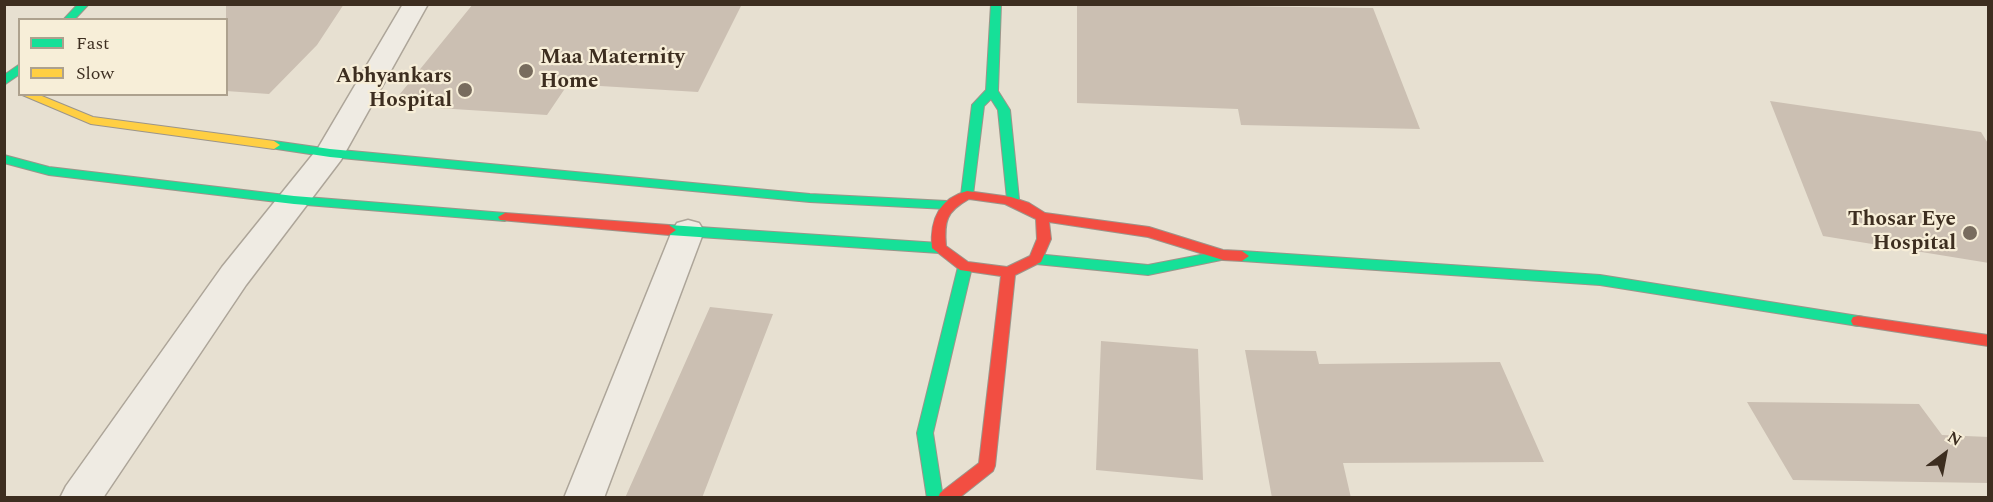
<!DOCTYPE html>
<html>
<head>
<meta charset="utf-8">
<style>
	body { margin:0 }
	#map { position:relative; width:1993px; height:502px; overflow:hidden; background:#e7e0d1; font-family:Spectral,serif }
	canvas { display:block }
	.frame { position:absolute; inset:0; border:6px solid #3d2e20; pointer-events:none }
	.legend { position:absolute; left:18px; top:18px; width:210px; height:78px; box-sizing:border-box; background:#f7eed8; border:2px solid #ada18e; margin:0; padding:8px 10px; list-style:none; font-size:18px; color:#3d2e20 }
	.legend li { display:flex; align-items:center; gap:12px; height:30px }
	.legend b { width:30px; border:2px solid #ada18e }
	.north { position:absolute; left:1915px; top:424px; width:60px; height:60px; -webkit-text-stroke:4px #f7eed8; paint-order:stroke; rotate:32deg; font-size:16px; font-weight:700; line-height:24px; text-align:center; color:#3d2e20 }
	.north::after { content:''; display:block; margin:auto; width:21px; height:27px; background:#3d2e20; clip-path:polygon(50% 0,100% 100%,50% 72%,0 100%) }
</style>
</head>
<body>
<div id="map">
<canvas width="1993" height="502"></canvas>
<div class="frame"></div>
<ul class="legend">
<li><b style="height:8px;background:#16e098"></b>Fast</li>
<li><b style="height:8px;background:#ffcf43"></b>Slow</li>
</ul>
<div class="north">N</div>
</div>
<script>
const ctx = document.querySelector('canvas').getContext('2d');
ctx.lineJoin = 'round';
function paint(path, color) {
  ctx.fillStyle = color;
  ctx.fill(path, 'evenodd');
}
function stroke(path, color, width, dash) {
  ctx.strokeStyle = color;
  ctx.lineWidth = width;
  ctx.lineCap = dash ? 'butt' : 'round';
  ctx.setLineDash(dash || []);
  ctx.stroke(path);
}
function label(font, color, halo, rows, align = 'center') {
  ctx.font = font + ' Spectral,serif';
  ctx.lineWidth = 4.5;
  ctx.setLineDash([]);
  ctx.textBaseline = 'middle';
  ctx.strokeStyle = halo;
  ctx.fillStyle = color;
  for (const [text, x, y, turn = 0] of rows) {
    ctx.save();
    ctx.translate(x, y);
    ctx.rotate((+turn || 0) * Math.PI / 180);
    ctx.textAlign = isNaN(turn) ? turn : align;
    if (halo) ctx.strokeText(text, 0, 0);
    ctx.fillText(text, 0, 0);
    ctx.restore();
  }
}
const building = new Path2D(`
	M226,4H344L317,45L269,94L226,91Z
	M473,4H742L698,92L568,84L547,115L391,105Z
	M1077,4L1373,8L1420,129L1241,125L1238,109L1077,103Z
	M1770,101L1981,132L1989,145V263L1823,236Z
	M710,307L773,314L702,498H625Z
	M1101,341L1198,349L1203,480L1096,470Z
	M1245,350L1316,351L1319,364L1500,362L1544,462L1343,463L1351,498H1272Z
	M1747,402L1919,404L1942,435L1989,437V483L1793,480Z`);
const street = new Path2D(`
	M403,4H428L341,160L246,285L103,498H60L66,486L222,267L318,148Z
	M688,220L699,223L704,231L604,498H564L672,231L677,223Z`);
const fast = new Path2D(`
	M78,4H89L74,20H63Z
	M991,4H1001L998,91L1010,110L1019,199L1013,203L1007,199L998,110L991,99L984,106L973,195L967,199L961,195L972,105L986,90Z
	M20,64V74L4,85V75Z
	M274,141L330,149L810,194L947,201L953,205L947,209L810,202L330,157L270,148L268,145Z
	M4,155L49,167L294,196L505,213L512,217L505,221L294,204L49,175L4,163Z
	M669,225L939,243L946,248L939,253L669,235L662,230Z
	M1221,251L1226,253L1228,256L1226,259L1148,275L1036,264L1029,259L1036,254L1148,265Z
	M1242,251L1600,275L1858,316L1863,317L1865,321L1863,325L1858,326L1600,285L1242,261L1235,256Z
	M965,262L972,267L933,433L943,498H927L917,433L958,267Z`);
const slow = new Path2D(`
	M20,94H37L93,117L274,141L280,145L274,149L91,124Z`);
const jam = new Path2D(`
	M967,191L1011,197L1029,203L1045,213L1149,227L1223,250L1242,251L1249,256L1242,261L1223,260L1148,237L1049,222L1051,239L1041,262L1015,275L995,466L993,471L959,498H938L940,493L979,463L1001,276L960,270L932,248C930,221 938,199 967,191ZM969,199L1005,204L1036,219L1037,239L1030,256L1007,267L968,262L946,246C944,221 946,212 969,199Z
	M505,213L669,225L676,230L669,235L500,220L498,217Z
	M1858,316L1988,335V346L1853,325L1851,321L1853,317Z`);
const markers = [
	[526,71,8,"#786c5e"],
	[465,90,8,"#786c5e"],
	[1970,233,8,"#786c5e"]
];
const poiNames = [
	["Maa Maternity",540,59,"left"],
	["Home",540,83,"left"],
	["Abhyankars",452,78],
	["Hospital",452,102],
	["Thosar Eye",1956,221],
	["Hospital",1956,245]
];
paint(building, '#cbbfb2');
stroke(street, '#ada599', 3);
stroke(fast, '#9c958a', 2);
stroke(slow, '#9c958a', 2);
stroke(jam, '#9c958a', 2);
paint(street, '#efebe3');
paint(fast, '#16e098');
paint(slow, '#ffcf43');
paint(jam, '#f24e42');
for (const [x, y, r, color] of markers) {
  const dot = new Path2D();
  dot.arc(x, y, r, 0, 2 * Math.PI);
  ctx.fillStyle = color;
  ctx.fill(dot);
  stroke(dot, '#f7eed8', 2);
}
label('bold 21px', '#3d2e20', '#f7eed8', poiNames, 'right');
</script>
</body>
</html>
